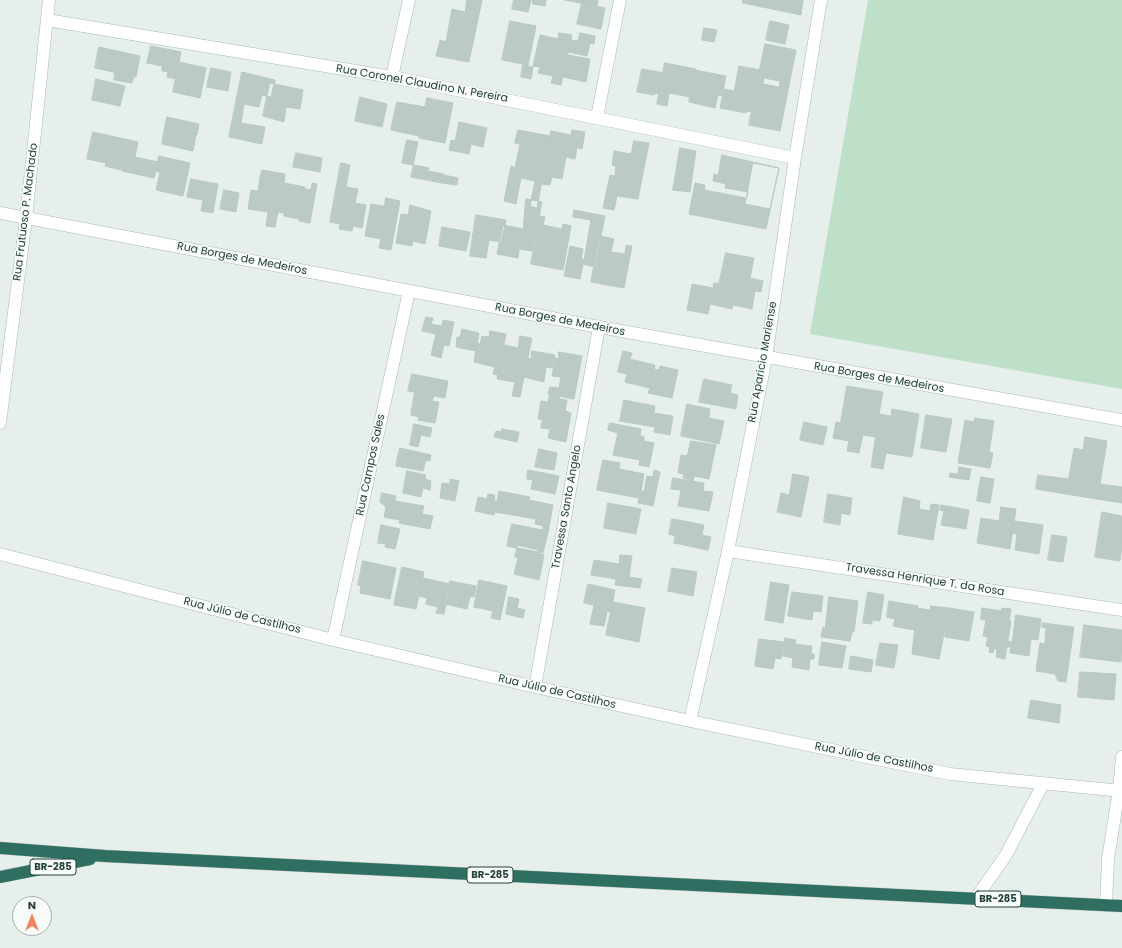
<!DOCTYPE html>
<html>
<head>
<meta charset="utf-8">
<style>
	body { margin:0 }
	#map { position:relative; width:1122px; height:948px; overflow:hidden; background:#e6efeb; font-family:Poppins,sans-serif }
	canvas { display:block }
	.north { position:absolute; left:12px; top:896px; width:40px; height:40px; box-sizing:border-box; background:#f7fbf9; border:1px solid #a3b1ad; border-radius:50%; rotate:0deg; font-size:11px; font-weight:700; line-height:16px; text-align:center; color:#24423a }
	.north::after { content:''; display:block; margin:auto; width:14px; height:18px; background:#f4845f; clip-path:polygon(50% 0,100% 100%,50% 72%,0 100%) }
</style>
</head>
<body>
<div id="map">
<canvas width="1122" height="948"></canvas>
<div class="north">N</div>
</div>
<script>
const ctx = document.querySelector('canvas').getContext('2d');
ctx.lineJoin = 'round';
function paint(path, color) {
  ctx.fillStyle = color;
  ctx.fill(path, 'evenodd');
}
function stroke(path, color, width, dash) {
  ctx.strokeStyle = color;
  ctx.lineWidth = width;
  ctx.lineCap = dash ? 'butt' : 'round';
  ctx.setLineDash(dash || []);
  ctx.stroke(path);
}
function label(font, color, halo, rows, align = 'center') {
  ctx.font = font + ' Poppins,sans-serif';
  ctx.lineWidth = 3;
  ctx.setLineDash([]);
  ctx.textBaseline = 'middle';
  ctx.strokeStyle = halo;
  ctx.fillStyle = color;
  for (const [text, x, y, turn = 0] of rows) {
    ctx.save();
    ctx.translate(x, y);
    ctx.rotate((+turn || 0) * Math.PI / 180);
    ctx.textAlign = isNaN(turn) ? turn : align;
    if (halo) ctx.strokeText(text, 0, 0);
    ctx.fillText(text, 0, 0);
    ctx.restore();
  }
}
const green = new Path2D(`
	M868,0H1122V389L810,334Z`);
const building = new Path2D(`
	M467,0H482L469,62L436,56L440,40L446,42L452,9L465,12Z
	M514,0H531L528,12L512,9Z
	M533,0H546L545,6L533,4Z
	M565,0H598L597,6Z
	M743,0H803L801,15L743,3Z
	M582,3L605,8L601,29L577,24Z
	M510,21L536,26L528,65L502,60Z
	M770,21L789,25L785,44L766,40Z
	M704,28L717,30L714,42L702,40Z
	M559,33L572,35L561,85L551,83L553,76L538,73L540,67L533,66L540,35L558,39Z
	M580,33L595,36L594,44L590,43L587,56L568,52L571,40L578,41Z
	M765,44L796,50L780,131L749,125ZM764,78L780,81L779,87L763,84Z
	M151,46L181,52L176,79L167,77L168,72L162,71V66L147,63Z
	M99,47L140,56L136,77L95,68Z
	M568,55L590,59L586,82L563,77Z
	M179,62L206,68L200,98L173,92Z
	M665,63L696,69L690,97L669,93L667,106L657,104Z
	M523,65L533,67L531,79L521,77Z
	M739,66L760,70L752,112L747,111L746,113L720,108L724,89L734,91Z
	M211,68L231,72L228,91L207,87Z
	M642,69L664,73L659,94L655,93L654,95L637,92Z
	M695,70L726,76L722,96L718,95L715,108L689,102Z
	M242,72L275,80L271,97L262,95L259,107L244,104L241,123L265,127L262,144L229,137Z
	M115,73L134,76L132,83L114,80Z
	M96,79L125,86L120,106L92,100Z
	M270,83L303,90L300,109L286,107L284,122L263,116Z
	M360,97L387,104L382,127L355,121Z
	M427,98L453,103L445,143L419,138Z
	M397,102L425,107L419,136L391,130Z
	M167,117L199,124L197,135L165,128Z
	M459,122L487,128L483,147L471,144L469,154L449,150L451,140L455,141Z
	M165,128L196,135L193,151L162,144Z
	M518,130L550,136L537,208L530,206L535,181L521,178L516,204L504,201L511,166L515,168L520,144L515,143Z
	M572,130L585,132L582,149L577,148L575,159L566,157L562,179L552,177L550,185L541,184L551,131L571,135Z
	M93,132L138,142L135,157L158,162L154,178L122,171V166L121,170L105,166L106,163L87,159Z
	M407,140L418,142L413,165L402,163Z
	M634,141L649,143L638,199L617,196L614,210L603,208L610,175L615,176L616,166L612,165L614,151L631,154Z
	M680,148L696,151L690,192L673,190Z
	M296,153L322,158L320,172L293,167Z
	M722,155L779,168L770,209L745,204L748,192L725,188L726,184L713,181L714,174L718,175Z
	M159,156L190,163L183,196L156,190L160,172L156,171Z
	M341,163L350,165L346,187L358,189L355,203L366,205L362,228L353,226L352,231L339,229L340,224L330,222Z
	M753,163L779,168L766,229L689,214L695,183L705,185L704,190L746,198Z
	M414,165L429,168L428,171L444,174L442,183L411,177Z
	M262,170L285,174L284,183L260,179Z
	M444,175L458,178L457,185L442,183Z
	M191,179L218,184L213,213L201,211L203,200L187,197Z
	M260,179L283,184L275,227L266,226L268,212L248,209L251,190L258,191Z
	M284,183L305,187L304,189L311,190L312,183L317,184L310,223L299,221V219L284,216V213L278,212Z
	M224,190L239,193L236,212L220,209Z
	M386,198L400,201L391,250L379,248L381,239L365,236L371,204L384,206Z
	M526,199L542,202L532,251L519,249L518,258L497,254L503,225L523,229Z
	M410,205L431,211L425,244L413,241L412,246L396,243L401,214L408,215Z
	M574,210L605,216L595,267L583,264L580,279L564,276L570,246L583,249L581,259L584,260L591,220L573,217Z
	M476,215L506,220L501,242L489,240L486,258L470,256Z
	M540,216L545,217L543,225L562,229L563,224L571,226L563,270L531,264Z
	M442,227L470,232L466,251L439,246Z
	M600,236L614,239L611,252L625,254L626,245L632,246L624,288L591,282Z
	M726,253L754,258L750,278L763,281L761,292L719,284Z
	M714,283L755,291L752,309L733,305L732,309L710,304L708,314L687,310L692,284L713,288Z
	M426,317L433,318L431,324L442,326L443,320L454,322L449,346L444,345L441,358L431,355L436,334L422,331Z
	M462,329L479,333L476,351L456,347L457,337H460Z
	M490,331L506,334L498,375L493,374L495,367L474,362L477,343L480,344L482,336L489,337Z
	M520,336L532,338L520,397L512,396L515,382L497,379L504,345L518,348Z
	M532,351L555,355L552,368L546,367L544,382L524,377L528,358L531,359Z
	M623,351L632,353L630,359L655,365L654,369L659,370L660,366L678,370L672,398L648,393L650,388L625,382L627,374L618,372Z
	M559,352L582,356L574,399L548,394L550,387L559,388L561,377L552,376L555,358L558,359Z
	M412,374L448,381L445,398L408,391Z
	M704,379L732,385L730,393L738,395L736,409L699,402Z
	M847,386L883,392L875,437L863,435L859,453L847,451L849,441L833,438L836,422L852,424L841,422Z
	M415,392L434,396L432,401L439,402L435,423L418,420L419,417L411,415Z
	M550,394L560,396L559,399L567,400L565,411L571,413L569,424L538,419L541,401L548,402Z
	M624,400L655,406L654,413L673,416L670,435L654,432L655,427L620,421Z
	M687,404L710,409L709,418L724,421L719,444L681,436Z
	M892,409L919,414L912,457L886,453L883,469L871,467L879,414L891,416Z
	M926,415L952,419L946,452L921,448Z
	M975,418L994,421L989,452L993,453L990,468L958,463L965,420L974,422Z
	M543,419L569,424L566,442L548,438L550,429L541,428Z
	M804,422L827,427L823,445L800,440Z
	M610,423L641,429L640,436L644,437V441L654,443L649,467L639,465L640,460L613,455L618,433L608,430Z
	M414,424L432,428L430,437L421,435L418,447L410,445Z
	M502,429L519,432L517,442L494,437L496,431L501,432Z
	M1085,437L1107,441L1100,484L1122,487V503L1066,494L1074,448L1083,450Z
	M691,441L716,445L709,479L694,476L693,481L683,478L684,474L678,473L681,455L687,456Z
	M400,448L431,455L430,461L426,460L423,471L396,466Z
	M539,449L557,453L554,470L535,467Z
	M603,460L620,463L619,469L644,474L641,491L644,492L647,476L653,477L654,470L660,472L653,506L638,503L639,498L597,490Z
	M959,467L971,469L969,480L949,477L950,473L958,474Z
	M528,470L559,476L555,494L531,489L533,480L527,479Z
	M407,471L426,475L425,479L431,481L430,490L423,488L421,497L403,493Z
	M793,474L809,477L801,517L777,512L781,493L789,495Z
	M1038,475L1069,479L1066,494L1036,489Z
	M981,477L994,479L990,503L977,501Z
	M673,478L704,483L703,491L713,492L709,511L678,506L681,490L671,489Z
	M450,479L459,481L455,501L440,498L442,483L450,484Z
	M499,491L530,497L529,500L553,505L549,527L535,524L536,519L495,512L494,515L475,511L478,497L487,499L488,494L495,495L494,501H497Z
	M382,493L396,496L395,501L424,506L422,514L433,516L430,529L399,523L400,520L384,517L386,507L380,502Z
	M828,494L852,498L850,515L841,513L840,525L824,522Z
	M904,497L920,501L919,509L930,511L931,504L939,505L933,540L898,534Z
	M608,503L641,509L636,534L604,528Z
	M941,505L969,510L966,529L941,525L944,511L940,510Z
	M1001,507L1016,509L1010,549L977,543L981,518L999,521Z
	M1102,512L1122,516V547L1120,561L1095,557Z
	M672,519L678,520L675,536L669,534Z
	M679,520L704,525L702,535L711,537L708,550L674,543Z
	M1014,521L1043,525L1039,554L1015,550L1017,534L1012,533Z
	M512,524L542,530L543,526L549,528L543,553L507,546Z
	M381,525L400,529L395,549L385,547L386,544L378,543Z
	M1052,535L1067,537L1063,562L1048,560Z
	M518,545L538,550V553L544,555L539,580L514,574L518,558L515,557Z
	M620,555L632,556L629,577L642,579L640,588L615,585L616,579L591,575L594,560L619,564Z
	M363,561L396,568L390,599L360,593L361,586L358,585Z
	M402,567L424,572L416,609L394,605Z
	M672,568L697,572L693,596L668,591Z
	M423,578L450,584L444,614L436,613L438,607L426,604L427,598L419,596Z
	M479,580L507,586L500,620L491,618L493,611L474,607Z
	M450,581L476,586L474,597L470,596L467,609L445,604Z
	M771,582L789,585L783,623L765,620Z
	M588,584L615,590L611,612L607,611L604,626L590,624L594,605L584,603Z
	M792,592L823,596L821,612L813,611L812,620L788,616Z
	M868,592L884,595L880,621L872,620V624L863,623Z
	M509,597L519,599L517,608L525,610L523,618L506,614Z
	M829,597L858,601L854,632H852L850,641L821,637L823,627L825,628Z
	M889,601L918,606L914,630L893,626L895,619L887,617Z
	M613,602L645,608L639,642L606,635Z
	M931,606L949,608L939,659L912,654L917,608L930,610Z
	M949,608L974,612L969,641L945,637Z
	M982,608L1001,611L1002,608L1011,609L1009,621H1011L1005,659L996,657L997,649H994L993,653L989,652L990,647L986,646L988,637L983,636L986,620L981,619Z
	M1016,615L1041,619L1038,640L1031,639L1029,656L1010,653L1011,647H1007L1008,641L1012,642Z
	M1043,623L1074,627L1066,682L1058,681L1055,674L1036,671L1040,643L1045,644L1046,628L1042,627Z
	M1084,625L1122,630L1121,662L1080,657Z
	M785,638L796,640L795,644L812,646L811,654H814V659H810L809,670L792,667L793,658L783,656Z
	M759,639L784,642L781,659L775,658L773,669L755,666Z
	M822,642L846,646L842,668L819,665Z
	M880,643L898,645L894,668L876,665Z
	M851,656L873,660L871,672L849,669Z
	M1080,672L1116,674L1114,700L1078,697Z
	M1031,700L1061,705L1059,723L1028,718Z`);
const street = new Path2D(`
	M47,20L392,77L795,158
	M392,77L409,0
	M597,117L620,0
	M0,213L599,327L1122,420
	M0,423L26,218L49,0
	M728,551L1122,610
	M0,554L333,640L535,687L690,721L950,774L1122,791
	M333,640L409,291
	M535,687L599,327
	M690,721L728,551L766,358L795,158L821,0
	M976,898L1006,855L1043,784
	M1106,905L1108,859L1119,790L1122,757`);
const highway = new Path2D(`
	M0,848L105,856L1122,906
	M0,877L90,859`);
const shields = [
	[53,867,46],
	[490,875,46],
	[998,899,46]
];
const shieldNames = [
	["BR-285",53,867],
	["BR-285",490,875],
	["BR-285",998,899]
];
const streetNames = [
	["Rua Coronel Claudino N. Pereira",422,84,10],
	["Rua Frutuoso P. Machado",26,212,-83],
	["Rua Borges de Medeiros",242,259,11],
	["Rua Borges de Medeiros",560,320,11],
	["Rua Aparicio Mariense",763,362,-80],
	["Rua Borges de Medeiros",879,378,10],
	["Rua Campos Sales",371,465,-78],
	["Travessa Santo Angelo",567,507,-80],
	["Travessa Henrique T. da Rosa",925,580,9],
	["Rua Júlio de Castilhos",242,616,14],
	["Rua Júlio de Castilhos",557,692,13],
	["Rua Júlio de Castilhos",874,758,11]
];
paint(green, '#bfe0c8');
paint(building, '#bbcac4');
stroke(building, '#b8c9c2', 1);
stroke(street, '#a8b8b2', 13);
stroke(highway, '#c2cac8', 13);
stroke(street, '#fff', 12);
stroke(highway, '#2f6f62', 12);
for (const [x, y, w] of shields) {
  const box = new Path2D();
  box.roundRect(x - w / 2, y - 8, w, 16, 3);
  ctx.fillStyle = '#f7fbf9';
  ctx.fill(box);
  stroke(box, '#24423a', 1);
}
label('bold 10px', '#24423a', null, shieldNames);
label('11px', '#24423a', '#f7fbf9', streetNames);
</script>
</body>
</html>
